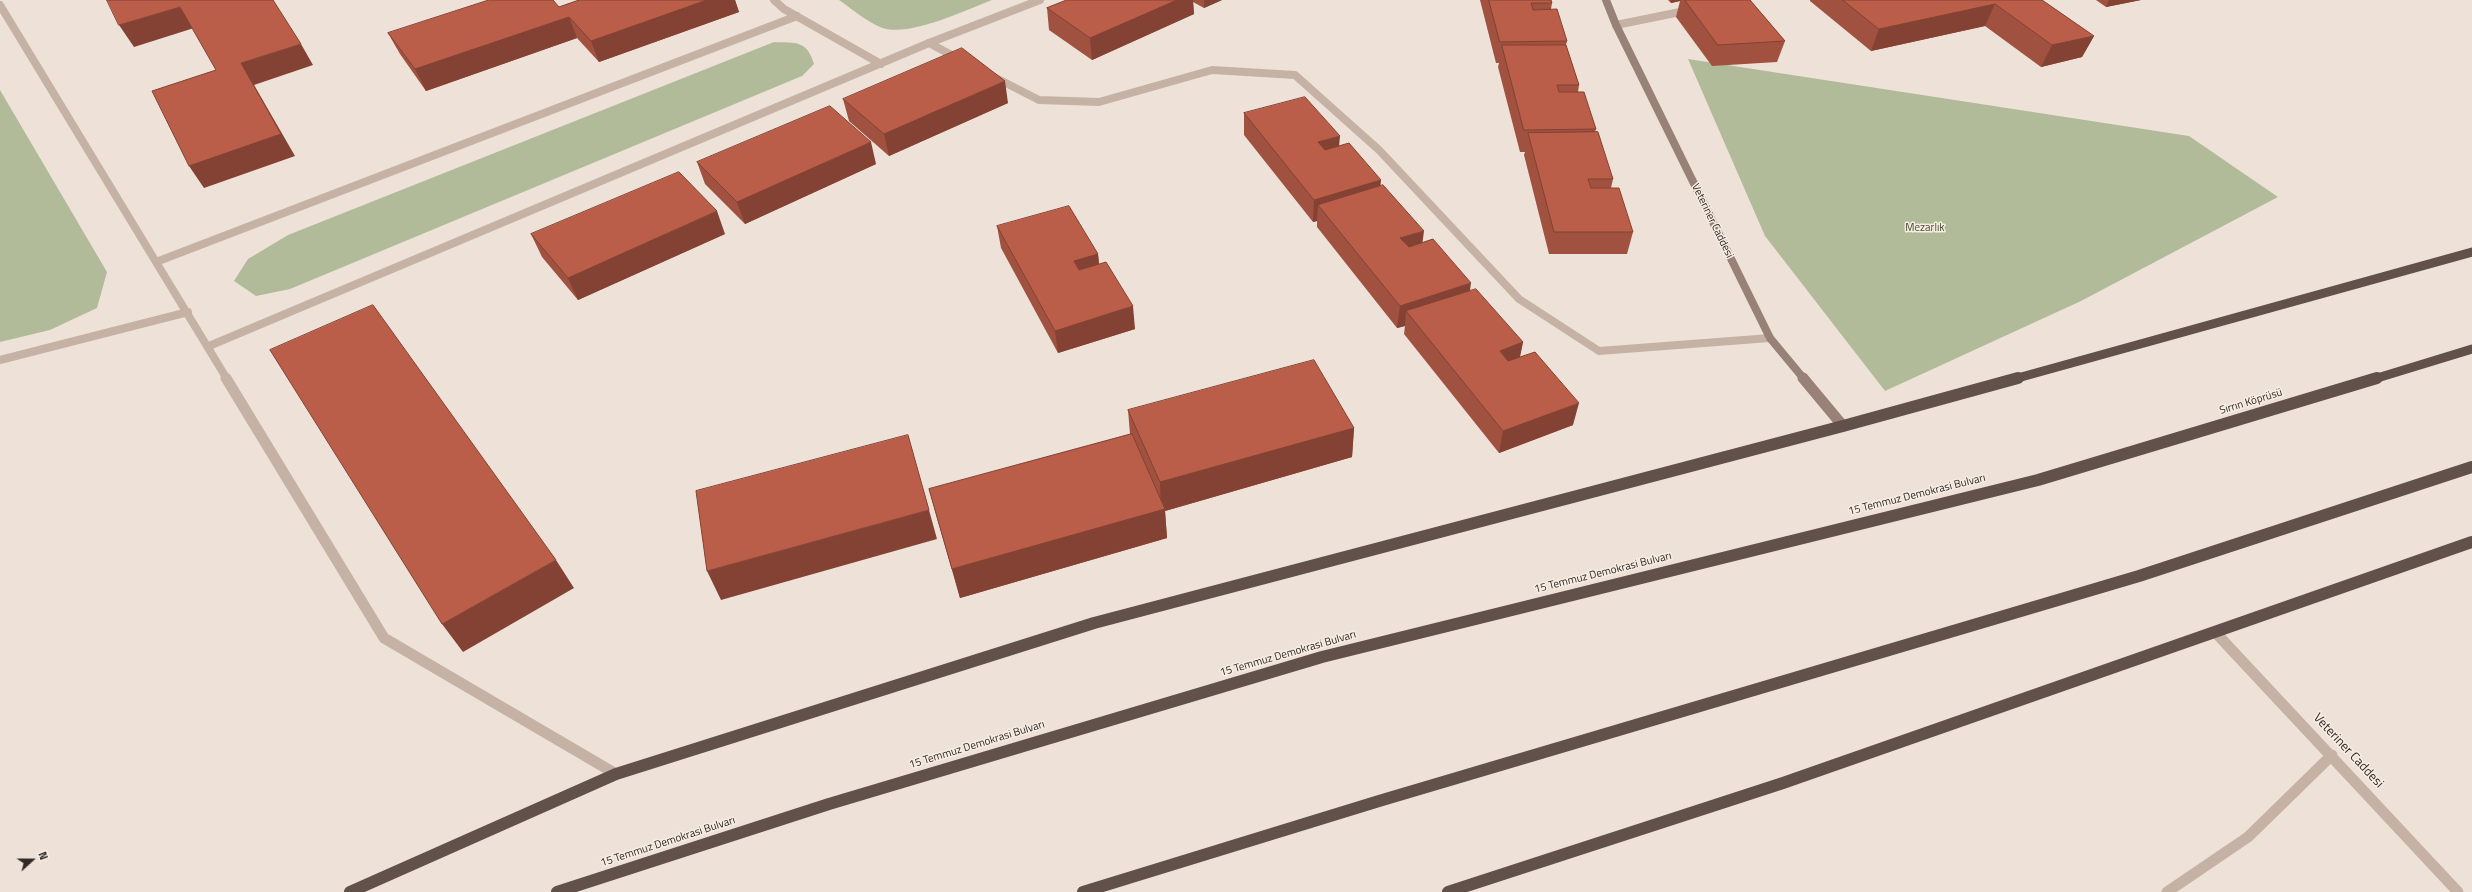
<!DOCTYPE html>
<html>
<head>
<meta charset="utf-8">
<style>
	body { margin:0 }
	#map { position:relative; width:2472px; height:892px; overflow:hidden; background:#eee2d8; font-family:"Titillium Web",sans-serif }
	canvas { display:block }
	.north { position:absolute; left:12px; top:840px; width:40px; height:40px; -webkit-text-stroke:3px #f7ede3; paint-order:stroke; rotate:69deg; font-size:11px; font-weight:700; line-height:16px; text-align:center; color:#312926 }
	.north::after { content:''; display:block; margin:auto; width:14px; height:18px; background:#312926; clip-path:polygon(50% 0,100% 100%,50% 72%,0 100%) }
</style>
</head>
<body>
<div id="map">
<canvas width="2472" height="892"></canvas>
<div class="north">N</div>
</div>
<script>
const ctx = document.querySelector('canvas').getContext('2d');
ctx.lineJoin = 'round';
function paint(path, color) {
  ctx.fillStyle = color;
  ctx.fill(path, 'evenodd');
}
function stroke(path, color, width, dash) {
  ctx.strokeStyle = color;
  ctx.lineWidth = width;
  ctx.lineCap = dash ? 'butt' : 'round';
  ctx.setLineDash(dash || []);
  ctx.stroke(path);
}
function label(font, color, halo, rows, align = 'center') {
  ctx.font = font + ' "Titillium Web",sans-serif';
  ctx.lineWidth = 3;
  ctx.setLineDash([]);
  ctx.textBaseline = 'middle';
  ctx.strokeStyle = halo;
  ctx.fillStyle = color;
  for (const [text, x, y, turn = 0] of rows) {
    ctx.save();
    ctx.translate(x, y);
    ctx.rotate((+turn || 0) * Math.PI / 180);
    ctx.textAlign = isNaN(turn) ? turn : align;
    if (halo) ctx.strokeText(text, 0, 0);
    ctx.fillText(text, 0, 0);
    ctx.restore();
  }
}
const green = new Path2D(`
	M839,0H992C966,10 906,39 880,27C866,21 852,9 839,0Z
	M774,42C796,43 807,40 814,64L802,76L290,289L256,296L234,281L248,259L288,235Z
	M1688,59L2189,136L2278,197L2081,301L1885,391L1765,236Z
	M0,90L107,272L97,308L50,330L0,342Z`);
const minorFar1 = new Path2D(`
	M774,0L784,9L881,64
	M0,5L227,379
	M1616,25L1690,10
	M929,43L961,60
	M994,77L1039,100L1099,102L1212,70L1295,75L1379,150L1519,299L1599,351L1770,338
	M156,262L797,16
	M209,346L929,43L1040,0
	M0,360L188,312`);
const minor = new Path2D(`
	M226,378L384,638L616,774
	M2215,632L2458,892
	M2167,892L2248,837L2332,755`);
const secondaryFar1 = new Path2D(`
	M1606,0L1616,25L1770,338L1804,379`);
const secondary = new Path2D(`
	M1803,378L1843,426`);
const trunkFar1 = new Path2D(`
	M2014,379L2472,252
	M2374,379L2472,349`);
const trunk = new Path2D(`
	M350,892L616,774L1094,623L1843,426L2018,378
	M557,892L829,804L1322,657L2038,480L2377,378
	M1083,892L1379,801L2139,576L2472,467
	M1448,892L1783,783L2472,542`);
const wall = new Path2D(`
	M579,0H735L739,12L599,62L577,38L426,91L400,54L388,33L559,7Z
	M1067,0H1222L1204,8L1193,2L1194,14L1092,60L1049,30L1047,8Z
	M1480,0H1551L1552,3L1551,9L1567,41L1566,45L1579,85L1578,92L1596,129L1595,132L1613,179L1611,188L1633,232L1627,254H1549L1524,155L1525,152H1520L1498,67L1499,63H1496Z
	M1668,0H1750L1785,41L1777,62L1712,66L1676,17L1680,1L1671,3Z
	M1810,0H2042L2094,36L2082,57L2041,67L1985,26L1871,51L1810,1Z
	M2096,0H2141L2106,7Z
	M843,99L1008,103L889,156L849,121Z
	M1244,113L1339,146L1380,186L1422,243L1523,342L1520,357L1573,425L1499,453L1404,334L1405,326L1397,328L1317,227V221L1313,222L1244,135Z
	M697,162L876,164L745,224L705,184Z
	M997,226L1098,254L1099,264L1135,329L1058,353L1001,248Z
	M531,234H725L578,300L542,257Z
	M1128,410L1354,428L1352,457L1165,511L1167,538L960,598L937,518L929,489L1130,434Z`);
const shadedWall = new Path2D(`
	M707,0H735L739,12L599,62L591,41Z
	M1177,0H1193L1194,14L1092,60L1090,38Z
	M1204,0H1222L1204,8Z
	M1671,0H1681L1680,1L1671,3Z
	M2109,0H2141L2106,7Z
	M1995,4L1985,26L1871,51L1879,29Z
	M180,7L194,28L134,47L119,25Z
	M569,17L577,38L426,91L415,69Z
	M2094,36L2082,57L2041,67L2052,45Z
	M301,44L313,65L254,85L295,156L204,188L189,166L241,63Z
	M1005,81L1008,103L889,156L884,134Z
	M1340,136L1338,158L1317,164L1318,142Z
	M871,142L876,164L745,224L737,202Z
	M1381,180L1379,202L1318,205L1317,221L1313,222L1314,200Z
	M717,211L725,234L578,300L568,278Z
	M1424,231L1421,254L1398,260L1400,238Z
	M1098,254L1100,276L1076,283L1074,261Z
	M1471,283L1468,305L1406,311L1405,326L1397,328L1400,306Z
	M1133,306L1135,329L1058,353L1055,331Z
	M1523,342L1518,365L1495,373L1500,351Z
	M1579,403L1573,425L1499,453L1503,431Z
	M1354,428L1352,457L1165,511L1167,538L960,598L952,569L1161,510L1160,482Z
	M929,510L937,539L721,600L707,571Z
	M556,560L574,588L463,652L442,624Z`);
const building = new Path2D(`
	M107,0H273L301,44L241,63L281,134L189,166L152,91L216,70L180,7L119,25Z
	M489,0H553L559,7L579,0H707L591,41L569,17L415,69L388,33Z
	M1067,0H1177L1090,38L1047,8Z
	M1489,0H1551L1552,3H1531L1533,10L1557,9L1567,41L1500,42Z
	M1685,0H1750L1785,41L1718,45Z
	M1843,0H2042L2094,36L2052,45L1995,4L1879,29Z
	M1502,45H1566L1579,85H1557L1559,92H1584L1596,129L1524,130Z
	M962,48L1005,81L884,134L843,99Z
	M1305,97L1340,136L1318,142L1325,150L1349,143L1381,180L1314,200L1244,113Z
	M830,106L871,142L737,202L697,162Z
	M1598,132L1613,179H1588L1591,188H1619L1633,232H1554L1528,133Z
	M679,172L717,211L568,278L531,234Z
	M1383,185L1424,231L1400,238L1409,247L1433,239L1471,283L1400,306L1318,205Z
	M1069,206L1098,254L1074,261L1079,270L1106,262L1133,306L1055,331L997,226Z
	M1476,289L1523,342L1500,351L1508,361L1535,352L1579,403L1503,431L1406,311Z
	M373,305L556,560L442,624L270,350Z
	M1314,360L1354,428L1160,482L1128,410Z
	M1132,434L1165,509L952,569L929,489Z
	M908,435L929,510L707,571L696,491Z`);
const streetNames = [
	["Veteriner Caddesi",1712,221,64],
	["Sırrın Köprüsü",2251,402,-17],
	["15 Temmuz Demokrasi Bulvarı",1917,495,-14],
	["15 Temmuz Demokrasi Bulvarı",1603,573,-14],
	["15 Temmuz Demokrasi Bulvarı",1288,654,-16],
	["15 Temmuz Demokrasi Bulvarı",977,745,-17],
	["15 Temmuz Demokrasi Bulvarı",668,842,-18]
];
const parkNames = [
	["Mezarlık",1925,228]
];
const nearStreetnames = [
	["Veteriner Caddesi",2348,751,47]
];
paint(green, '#b2bb99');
stroke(minorFar1, '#c5b2a5', 8);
stroke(minor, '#c5b2a5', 11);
stroke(secondaryFar1, '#988177', 8);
stroke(secondary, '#988177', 11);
stroke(trunkFar1, '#62504a', 9);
stroke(trunk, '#62504a', 12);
paint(wall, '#a1513f');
paint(shadedWall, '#834233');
paint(building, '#bb5e49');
stroke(building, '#834233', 1);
label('11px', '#312926', '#f7ede3', streetNames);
label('11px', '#434d2c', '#f7ede3', parkNames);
label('13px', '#312926', '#f7ede3', nearStreetnames);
</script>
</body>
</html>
